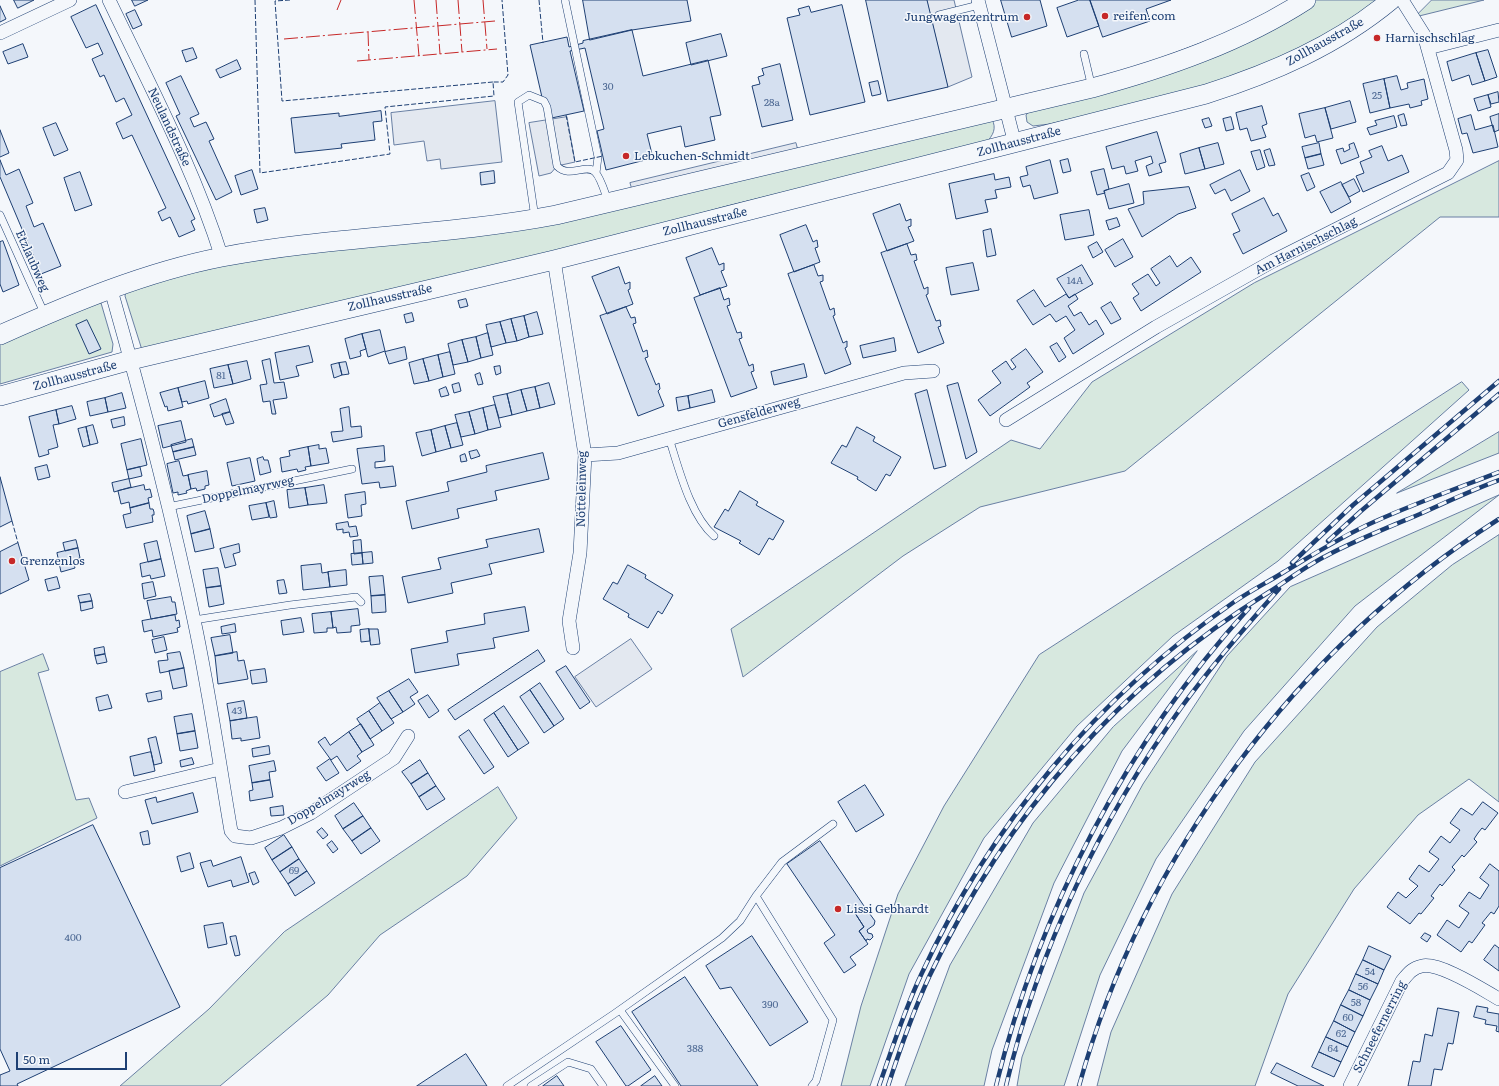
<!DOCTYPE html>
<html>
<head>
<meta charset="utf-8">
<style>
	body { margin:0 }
	#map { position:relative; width:1499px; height:1086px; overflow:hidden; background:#f4f7fb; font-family:Literata,serif }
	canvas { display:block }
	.scale { position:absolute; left:16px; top:1052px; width:111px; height:18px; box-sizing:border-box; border:2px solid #1d3f73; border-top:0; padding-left:5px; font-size:12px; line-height:14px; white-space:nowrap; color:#1d3f73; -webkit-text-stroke:3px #f4f7fb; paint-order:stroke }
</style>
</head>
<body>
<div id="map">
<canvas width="1499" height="1086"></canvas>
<div class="scale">50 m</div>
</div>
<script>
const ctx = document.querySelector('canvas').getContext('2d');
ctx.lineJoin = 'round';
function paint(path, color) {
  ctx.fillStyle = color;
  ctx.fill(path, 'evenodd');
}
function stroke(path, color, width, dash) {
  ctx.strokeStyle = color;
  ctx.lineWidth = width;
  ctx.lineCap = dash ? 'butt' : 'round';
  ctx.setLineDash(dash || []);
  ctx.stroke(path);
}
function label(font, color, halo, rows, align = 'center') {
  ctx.font = font + ' Literata,serif';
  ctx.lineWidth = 3;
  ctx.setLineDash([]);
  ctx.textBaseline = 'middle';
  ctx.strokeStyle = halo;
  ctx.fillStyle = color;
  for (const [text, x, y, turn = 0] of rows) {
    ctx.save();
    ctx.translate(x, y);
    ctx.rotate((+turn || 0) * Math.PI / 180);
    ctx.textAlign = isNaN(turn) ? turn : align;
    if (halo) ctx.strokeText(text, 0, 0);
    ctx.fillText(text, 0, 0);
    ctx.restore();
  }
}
const green = new Path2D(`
	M1315,0H1377L1335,31L1268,63L1235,76L1160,98L1050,124L1033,126L1027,122L1026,115L1032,107Z
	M1432,0H1484L1415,17Z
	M992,119C997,129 993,135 986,143L727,206L549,255L142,350L125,296L127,286L165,273L485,228Z
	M1499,161V217H1440L1125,471L980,507L903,556L743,677L731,629L1011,440L1040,449L1092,382L1254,283Z
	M93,299L101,303L113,344L112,352L0,384V338Z
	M1462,382L1469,390L1278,561L1173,636L1077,726L984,838L909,974L870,1086H841L861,1006L898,894L944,806L1039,655Z
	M1499,432V453L1397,493Z
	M1499,495L1355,606L1244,731L1156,859L1100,975L1064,1086H1017L1022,1057L1084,893L1143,784L1227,656L1290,587Z
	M1499,535V802L1469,779L1418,815L1354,889L1288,994L1255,1086H1097L1111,1032L1172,894L1255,762L1377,627L1452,565Z
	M1197,651L1122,751L1054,883L992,1050L984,1086H905L950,965L1033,823L1113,727Z
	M43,654L49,670L38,673L76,800L89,798L97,818L0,866V672Z
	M498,787L517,818L467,876L380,935L328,995L220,1086H120L209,1009L284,932Z`);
const parking = new Path2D(`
	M927,0H954L972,77L948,87Z
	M495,101L502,162L441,169L440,159L427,161L424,141L394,145L391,113Z
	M567,117L575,162L557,166L551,173L539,176L529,123Z
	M796,143L800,158L634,197L630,183Z
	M631,639L652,669L596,707L575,677Z`);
const building = new Path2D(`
	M14,0H34L18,8Z
	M132,0H148L135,6Z
	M583,0H687L691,21L632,30L590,40Z
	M866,0H927L948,87L888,101Z
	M1001,0H1040L1047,26L1012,37Z
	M1079,0H1090L1099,26L1067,37L1057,8Z
	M1090,0H1171L1146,9L1150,21L1103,37Z
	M96,5L195,219L191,221L195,230L179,237L170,217L162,221L158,212L166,208L132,135L123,139L116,123L132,115L124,98L116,102L104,75L100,77L92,59L103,54L98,43L86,48L71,17Z
	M842,5L865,102L810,115L787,18L800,15L798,9L809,6L811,12Z
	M0,6L6,19L0,22Z
	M135,10L142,25L133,29L126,14Z
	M632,30L643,76L708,60L721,115L710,117L715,140L685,147L681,126L647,134L653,158L606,170L597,131L604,129L585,48L570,51L584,111L547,119L530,45L567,37L569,47L583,43V41Z
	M721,34L727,56L691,65L686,43Z
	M23,44L28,57L8,64L3,52Z
	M193,48L197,58L186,62L182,51Z
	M1488,50L1497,77L1485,81L1476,53Z
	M1476,53L1485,81L1472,85L1469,75L1452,81L1447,62Z
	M237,60L241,69L220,78L216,70Z
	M780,64L793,120L762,127L752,86L760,84L758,77L764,75L762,69Z
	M181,76L199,114L190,118L194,127L206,122L214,139L209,141L232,192L216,200L176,116L180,114L166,83Z
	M1397,76L1401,90L1408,88L1407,83L1424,79L1428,99L1421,101L1422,105L1410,108L1409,104L1390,108L1384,79Z
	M1384,79L1390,108L1370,113L1363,84Z
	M878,81L881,94L872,96L869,83Z
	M1498,92L1499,102L1491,104L1488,95Z
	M1488,95L1491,107L1478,111L1474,99Z
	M1350,101L1356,122L1331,129L1325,108Z
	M1262,106L1267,124L1262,126L1266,137L1251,141L1247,128L1240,130L1236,113Z
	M1325,108L1333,138L1317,142L1315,135L1305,138L1299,114Z
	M381,111L382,121L373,122L375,140L341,144L342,148L295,153L291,118L339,113V116Z
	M1404,114L1407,125L1401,126L1398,116Z
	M1499,114V130L1494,132L1490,117Z
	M1471,115L1475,130L1493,125L1498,147L1473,153L1467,133L1462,134L1458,119Z
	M1394,116L1397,127L1370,135L1367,128L1377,125L1375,121Z
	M1231,117L1234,129L1226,131L1223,119Z
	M1209,118L1212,126L1205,128L1202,120Z
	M56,123L68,150L54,156L43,128Z
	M0,130L9,153L0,157Z
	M1157,132L1166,162L1159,164L1162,172L1149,176L1146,166L1153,163L1151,156L1135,161L1138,171L1126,174L1124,166L1112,169L1106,147Z
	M1218,143L1224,164L1205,169L1199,148Z
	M1319,143L1321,154L1305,158L1302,147Z
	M1354,143L1359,157L1341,164L1336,150L1343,148L1344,152L1350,149L1349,145Z
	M1382,146L1388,161L1402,155L1409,172L1363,192L1356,176L1364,173L1360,162L1372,157L1369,151Z
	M1199,148L1205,169L1185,174L1180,154Z
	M1270,149L1275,165L1269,166L1264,151Z
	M1260,150L1265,167L1257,170L1251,152Z
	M1321,154L1324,165L1308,169L1305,158Z
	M1068,159L1071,171L1063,173L1060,161Z
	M0,160L6,175L19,169L33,203L26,206L34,227L43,223L61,266L41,274L0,177Z
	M1050,160L1058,193L1034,199L1030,185L1023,187L1020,177L1028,175L1026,167Z
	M1104,169L1109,189L1104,191L1105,193L1097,195L1091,172Z
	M252,170L258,189L241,195L235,176Z
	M1240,170L1250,191L1231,201L1225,189L1215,194L1210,185Z
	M494,171L495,183L481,185L480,173Z
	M80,172L92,205L75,211L64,178Z
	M1309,173L1315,187L1307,191L1301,176Z
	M994,174L995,180L1009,177L1011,187L995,190L997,198L985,200L988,212L956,219L949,184Z
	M1354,179L1360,191L1349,197L1342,185Z
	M1341,182L1351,202L1331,213L1320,192Z
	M1129,184L1134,203L1109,209L1104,191Z
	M1189,187L1196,208L1178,214L1142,237L1128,209L1144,204L1143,192Z
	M1264,198L1273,216L1278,213L1287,231L1243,254L1233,234L1240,231L1232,214Z
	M900,204L906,221L911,219V226L908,227L914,241L887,251L873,214Z
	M265,208L268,220L257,223L254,210Z
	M1089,210L1094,235L1065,240L1060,215Z
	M1117,218L1120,226L1109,230L1106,221Z
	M806,225L813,242L817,240L818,247L815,248L820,262L794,272L780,235Z
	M991,229L996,255L987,257L983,231Z
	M1123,239L1133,257L1115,267L1105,250Z
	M3,241L19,285L3,292L0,284V242Z
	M1097,242L1103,252L1093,258L1088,247Z
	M907,244L911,255L916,254L917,260L914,261L924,289L928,287V294L926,295L936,321L940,320L941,326L938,327L944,343L918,353L881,253Z
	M712,248L719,265L724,263V270L721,271L727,286L700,295L686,258Z
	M1170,256L1177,267L1191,257L1201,272L1141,311L1133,298L1139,294L1132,284L1148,274L1156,286L1160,283L1151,269Z
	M973,263L979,290L951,295L946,268Z
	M814,265L818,276L823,275V281L820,282L830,310L834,308L835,315L833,316L843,343L847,341V347L845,348L851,364L825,374L788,274Z
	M1082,265L1093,284L1069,298L1057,279Z
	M619,267L625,284L630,282V289L628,290L633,304L607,314L592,277Z
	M720,288L724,300L729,298L730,305L727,306L737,333L741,332L742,338L739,339L749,366L753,364L754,371L751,372L757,388L731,397L694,298Z
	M1034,290L1045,307L1066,294L1069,298L1075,294L1078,299L1068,306L1074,316L1081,312L1089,325L1096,320L1104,334L1073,354L1064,338L1075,330L1066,316L1056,322L1050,314L1033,325L1017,301Z
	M466,299L468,306L460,308L458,301Z
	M1111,302L1121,319L1111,324L1101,308Z
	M626,307L631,318L635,317L636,323L633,324L643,352L647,350L648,357L645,358L656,385L659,383L660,389L658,391L664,406L638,416L600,316Z
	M537,312L543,334L529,337L524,316Z
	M412,313L414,321L406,323L404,315Z
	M524,316L529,337L517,341L511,319Z
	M511,319L517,341L506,343L500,322Z
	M87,320L101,349L89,354L76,325Z
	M500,322L506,343L491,347L486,325Z
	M380,330L385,351L368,357L362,334Z
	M488,333L493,355L481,358L476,337Z
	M362,334L366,349L360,351L361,356L350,359L345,339Z
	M476,337L481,358L468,362L462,340Z
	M894,338L896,351L863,358L860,346Z
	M462,340L468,362L453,365L448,344Z
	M1057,343L1066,357L1059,362L1050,347Z
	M309,346L313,362L296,366L299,376L280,380L275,353Z
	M405,347L407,359L389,364L385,352Z
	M1026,349L1043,372L1027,383L1030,387L990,416L978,400L1001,383L992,371L1006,361L1012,370L1016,367L1011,360Z
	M450,352L455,374L443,377L438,355Z
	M438,355L443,377L429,381L423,359Z
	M270,359L274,383L284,382L287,398L273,400L276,414H272L270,401L263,402L260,385L267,384L262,361Z
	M423,359L429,381L414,384L409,363Z
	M247,361L251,379L233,384L228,365Z
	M346,362L349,374L342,375L339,363Z
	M339,363L342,375L334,378L331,365Z
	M804,364L807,377L774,385L771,372Z
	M228,365L233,384L214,388L210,369Z
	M500,366L501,373L496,375L494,367Z
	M480,373L483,384L478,385L475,375Z
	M205,381L209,398L188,404L187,401L182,402L178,388Z
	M459,383L461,391L454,393L452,385Z
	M549,383L555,404L540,408L535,387Z
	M958,383L977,452L966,459L947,386Z
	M446,387L449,395L441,397L439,390Z
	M535,387L540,408L527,411L521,390Z
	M178,388L183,407L168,411L167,406L165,407L160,393Z
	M521,390L527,411L512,415L507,394Z
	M712,390L715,402L690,408L688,396Z
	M927,390L946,466L934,469L915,394Z
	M122,393L126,408L108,412L105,398Z
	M507,394L512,415L499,418L493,397Z
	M688,396L690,408L678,411L676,398Z
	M105,398L108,412L90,416L87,402Z
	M226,399L230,412L214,417L210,405Z
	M495,405L501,427L488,430L483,408Z
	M72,406L76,419L59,424L56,410Z
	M349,407L351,427L361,426L362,437L333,442L331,432L343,431L340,409Z
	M483,408L488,430L475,434L469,412Z
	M56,410L59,424L53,425L58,447L48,450L49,454L39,457L29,417Z
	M230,412L234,423L226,425L222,414Z
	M469,412L475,434L461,437L455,415Z
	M124,417L125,425L113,428L111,420Z
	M181,421L186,442L163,448L158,426Z
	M457,423L463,445L451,448L445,426Z
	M93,425L98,443L90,445L86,427Z
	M445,426L451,448L436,452L431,430Z
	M86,427L90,445L83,447L78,429Z
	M857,427L875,437L873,441L901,457L890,476L886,474L876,491L857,479L858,477L831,463L842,445L846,447Z
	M431,430L436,452L422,456L416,433Z
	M141,439L147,465L127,470L121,444Z
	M192,439L194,447L173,452L171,445Z
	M319,445V449L326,448L329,463L311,466L308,447Z
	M384,446L385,461L375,462V468L393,466L396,486L380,488L379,482L362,484L357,449Z
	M194,447L196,455L175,460L173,452Z
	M308,447L311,466L305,467L306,470L298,472L297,469L282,472L280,458L290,456L289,451Z
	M477,450L480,456L471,459L469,452Z
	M543,453L549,479L495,491L497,500L457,509L459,518L412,529L406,501L449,491L447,482L487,472L486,466Z
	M465,454L467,461L461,462L460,456Z
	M263,457L264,460H268L271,472L260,475L257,459Z
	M250,458L255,481L232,486L227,463Z
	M179,461L183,476L188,475L191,489L186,491L187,493L178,495V492L173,493L167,464Z
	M47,465L50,477L38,480L35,468Z
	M140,467L142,476L129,479L127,470Z
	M207,471L209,485L205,486V489L197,491L196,488L191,489L188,475Z
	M0,477L12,521L0,527Z
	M129,479L131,487L114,492L112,483Z
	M144,485L145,490L150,489L152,497L148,498L149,503L130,508L129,502L121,504L118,491Z
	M324,485L327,503L308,505L305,488Z
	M305,488L308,505L289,508L287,490Z
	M740,491L758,502L756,505L784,521L773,540L769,538L759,555L739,543L741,541L714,527L725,509L728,511Z
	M365,492L366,504L361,505L362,516L348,518L345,495Z
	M274,501L277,517L270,518L266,503Z
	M149,503L150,509H153L154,512V515H152L153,522L126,528L123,515L131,513L130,508Z
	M266,503L269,517L252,520L249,506Z
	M205,511L210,529L191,534L187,516Z
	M348,522L349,527L356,526L358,536L350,537L349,532L343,533V529L337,530L336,524Z
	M210,529L214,548L195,552L191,534Z
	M539,529L544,552L489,564L492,574L451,583L453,593L408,603L402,577L441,569L438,558L488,547L486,540Z
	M76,540L78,548L65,551L63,543Z
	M361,540L362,553L354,554L353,541Z
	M157,541L161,559L148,562L144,544Z
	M18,543L29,580L0,594V552Z
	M239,544L240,552L233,554L236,565L225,568L220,549Z
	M78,548L80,558L73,560L75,568L61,572L57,553Z
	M372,552L373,563L363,564L362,553Z
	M362,553L363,564L352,565L351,554Z
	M161,559L165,576L151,579L150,575L142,577L140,564Z
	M321,564L322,573L328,572L330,587L303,590L301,566Z
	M628,565L646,575L645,578L673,595L662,614L658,611L648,628L628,617L629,614L603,599L613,582L617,584Z
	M218,568L221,586L206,588L203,570Z
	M346,570L347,585L330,587L328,572Z
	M383,576L385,595L371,596L369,577Z
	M57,577L60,588L48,591L45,580Z
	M284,580L287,593L279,594L277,581Z
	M153,582L156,596L144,599L142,584Z
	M221,586L224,604L209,607L206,588Z
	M90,594L92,601L80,603L78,596Z
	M385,595L386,612L372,613L371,596Z
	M171,597L172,602H175L177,614L151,619L147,601Z
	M92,601L93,608L81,611L80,603Z
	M525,607L529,631L493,638L495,648L457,654L459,665L415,673L411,649L448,642L446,631L485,624L484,614Z
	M358,609L360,625L351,626V632L337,633L336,627L333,628L331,612Z
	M331,612L333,628H327V632L314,633L312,614Z
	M175,615L176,621L179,620L180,627L177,628L178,632L153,637L152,630L144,632L142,621Z
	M301,618L304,632L283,635L281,621Z
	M235,624L236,632L222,634L221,627Z
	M369,629L370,641L361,642L360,630Z
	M369,629H378L380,644L371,645Z
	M230,635L233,653L215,656L211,638Z
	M164,637L167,650L155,653L152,640Z
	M104,647L105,654L95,656L94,649Z
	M538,650L545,661L455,720L448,710Z
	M180,652L184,668L160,673L158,661L168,660L167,654Z
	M237,652L238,661L244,660L248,679L218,684L215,656Z
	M105,654L107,662L97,664L95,656Z
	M566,666L590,702L580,709L556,672Z
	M184,668L187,686L173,689L169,671Z
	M265,669L267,682L252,684L250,671Z
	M409,679L418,692L410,697L415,704L403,712L389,691Z
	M540,683L564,719L554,726L530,690Z
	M530,690L554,726L544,733L520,697Z
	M161,691L162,699L148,702L146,694Z
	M389,691L403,712L391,719L377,698Z
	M108,695L112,708L99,711L96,698Z
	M428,695L439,711L429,718L418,701Z
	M244,701L247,718L230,721L227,704Z
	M380,703L394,723L382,731L369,711Z
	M504,706L529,743L518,750L494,713Z
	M369,711L382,731L370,739L357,719Z
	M494,713L518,750L508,757L484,720Z
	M192,714L195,731L177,734L174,717Z
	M257,717L260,738L241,741V738L232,739L230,721Z
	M361,724L374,745L362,752L349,732Z
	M469,730L494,767L484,774L459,737Z
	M195,731L198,748L180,751L177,734Z
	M349,732L362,752L357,756L361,761L347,771L337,756L331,760L318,742L325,737L330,745Z
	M156,737L162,763L154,765L148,739Z
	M269,746L270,754L253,757L252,749Z
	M151,752L155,771L134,776L130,757Z
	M192,758L194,764L181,767L180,761Z
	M330,759L339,773L326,781L317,768Z
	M420,760L428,773L411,784L402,772Z
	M274,761L276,771L269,772L270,780L252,783L249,766Z
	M428,773L436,786L419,797L411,784Z
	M270,780L273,797L250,801L249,791L253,790L252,783Z
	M865,785L884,815L856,832L838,802Z
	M436,786L445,799L427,810L419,797Z
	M193,793L198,812L152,824L145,800L156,797L157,802Z
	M1483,802L1498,813L1485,830L1482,828L1478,833L1474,839L1477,842L1464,857L1462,855L1458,860L1452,867L1455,870L1442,886L1440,884L1431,896L1434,898L1421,914L1419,913L1410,924L1387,907L1398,892L1406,898L1418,886L1409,879L1419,865L1429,872L1439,859L1429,852L1441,836L1450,843L1460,830L1450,823L1461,808L1472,815Z
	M354,803L363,816L343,829L335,816Z
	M283,806L284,815L271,816L270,808Z
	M363,816L371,828L352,841L343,829Z
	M93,825L180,1007L17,1084L18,1086H0V1075L10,1071L0,1049V868Z
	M322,828L328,835L323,839L317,832Z
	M371,828L380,841L361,854L352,841Z
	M148,831L150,844L143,845L140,833Z
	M284,835L292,847L272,860L265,848Z
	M332,841L338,849L333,853L327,845Z
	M820,841L864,906L855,913L864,927L859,931L868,944L850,957L856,965L844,973L824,943L835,935L787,864Z
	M292,847L299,859L280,872L272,860Z
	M190,853L194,868L181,872L177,857Z
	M241,857L249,882L233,887L231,880L208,887L200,863L211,860L213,866Z
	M299,859L307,871L288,884L280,872Z
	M1490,864L1499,871V906L1494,914L1491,912L1482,923L1485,925L1472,943L1469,941L1461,952L1437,935L1447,920L1459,928L1469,913L1459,906L1469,892L1480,899L1489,885L1480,878Z
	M307,871L315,883L295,896L288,884Z
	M255,872L259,882L253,885L249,874Z
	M864,906L875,921L874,925L867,930L868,933L872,934L873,937L870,940L867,939L866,941L859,931L864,927L855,913Z
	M223,923L227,944L208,948L204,926Z
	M1425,933L1431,936L1427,942L1421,938Z
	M236,936L240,955L235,956L230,937Z
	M752,936L808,1022L770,1046L731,987L720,989L706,966Z
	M1495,945L1499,948V971L1484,960Z
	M1369,946L1391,956L1384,970L1363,960Z
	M1363,960L1384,970L1378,984L1356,974Z
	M1356,974L1378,984L1370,1000L1349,990Z
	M685,977L758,1086H681L632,1012Z
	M1349,990L1370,1000L1363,1016L1341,1005Z
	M1341,1005L1363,1016L1355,1032L1334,1021Z
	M1477,1006L1488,1008L1487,1012L1499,1014V1032L1496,1031L1497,1026L1485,1024L1486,1020L1474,1017Z
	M1438,1008L1459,1012L1453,1044L1448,1043L1442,1070L1434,1069L1431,1086H1408L1413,1061L1420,1062L1425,1034L1432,1036Z
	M1334,1021L1355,1032L1348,1047L1326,1037Z
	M621,1026L651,1070L628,1086H626L596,1042Z
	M1326,1037L1348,1047L1341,1062L1319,1052Z
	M1319,1052L1341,1062L1334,1077L1312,1067Z
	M466,1054L487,1086H417Z
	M1277,1063L1324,1086H1298L1271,1073Z
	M557,1076L564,1086H543Z
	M655,1076L662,1086H641Z`);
const service = new Path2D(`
	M565,0L598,157L596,173
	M939,15L979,5
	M1084,54L1092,88
	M0,215L45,315
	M535,218L518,102L529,95L544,101L547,107L557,166C569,179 586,163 595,172C601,178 605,193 608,201
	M669,438C679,469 690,515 714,536
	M168,507L352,469
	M194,620L290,605L356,597L361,602
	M756,896L833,1020L816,1081L812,1086
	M620,1010L675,1086
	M507,1086L614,1014L722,938L740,921L756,896L782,862L833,824
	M531,1086L568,1062L591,1069L603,1086`);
const minor = new Path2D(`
	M109,0C149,84 194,168 222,258
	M978,0L1015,144
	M0,33L70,0
	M1428,48L1499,30
	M554,260L585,455L580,553L569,621L573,648
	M111,290C142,399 171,509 194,620C209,690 219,761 231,831L235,836L251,838L281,828L311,813L394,758L408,736
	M1006,420L1156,327L1273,261L1448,173L1457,160L1456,150L1424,35L1402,0
	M585,455L618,453L904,373L933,371
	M125,792L220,769
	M1350,1086L1402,981C1408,974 1412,968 1422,966C1440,962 1483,990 1499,999`);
const secondary = new Path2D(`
	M0,335C72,303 145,272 222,257C332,236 446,236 556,215L1092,88C1166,68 1241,42 1306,0
	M0,396L131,360L554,260L1206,94C1272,73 1337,45 1391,0`);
const rail = new Path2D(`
	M1328,541L1361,511L1499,394
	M1292,563L1353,505L1499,381
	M879,1086C892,1049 904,1011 921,975C990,825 1098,696 1234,602C1250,591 1268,582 1284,572C1314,554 1344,535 1376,521C1416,503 1458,488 1499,472
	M888,1086C900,1049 913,1012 929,977C1006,815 1117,686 1269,592C1288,580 1306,566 1326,556C1356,540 1389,527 1420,514C1446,502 1472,490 1499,480
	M996,1086C1039,910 1127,742 1249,608
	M1006,1086C1038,950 1101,818 1183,705C1213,664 1246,626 1279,589
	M1079,1086C1143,855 1297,648 1499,519`);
const fence = new Path2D(`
	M255,0L260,173L390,154L385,107L494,96L493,82H503L508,75L502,0
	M290,0L275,1L282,101L493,82
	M539,0L543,43
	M566,115L575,162L603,156
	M12,521L18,543`);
const power = new Path2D(`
	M414,0L419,56
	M436,0L440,54
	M458,0L462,52
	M483,0L487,49
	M337,10L341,0
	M368,32L369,60
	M284,39L495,21
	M357,61L497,49`);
const markers = [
	[1105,16,4,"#c62828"],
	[1027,17,4,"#c62828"],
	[1377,38,4,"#c62828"],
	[626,156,4,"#c62828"],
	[12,561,4,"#c62828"],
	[838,909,4,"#c62828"]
];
const numberNames = [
	["30",608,87],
	["25",1377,96],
	["28a",772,103],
	["14A",1075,281],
	["81",221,376],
	["43",237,711],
	["69",294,871],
	["400",73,938],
	["54",1370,972],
	["56",1363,987],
	["58",1356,1003],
	["390",770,1005],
	["60",1348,1018],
	["62",1341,1034],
	["388",695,1049],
	["64",1333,1049]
];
const poiNames = [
	["reifen.com",1113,16],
	["Jungwagenzentrum",1019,17,"right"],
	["Harnischschlag",1385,38],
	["Lebkuchen-Schmidt",634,156],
	["Grenzenlos",20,561],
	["Lissi Gebhardt",846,909]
];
const streetNames = [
	["Zollhausstraße",1325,42,-29],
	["Neulandstraße",169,127,65],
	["Zollhausstraße",1019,142,-15],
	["Zollhausstraße",705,222,-14],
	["Am Harnischschlag",1306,246,-27],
	["Etzlaubweg",32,261,66],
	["Zollhausstraße",390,298,-13],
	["Zollhausstraße",75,376,-15],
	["Gensfelderweg",759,413,-16],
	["Nötteleinweg",582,489,-89],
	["Doppelmayrweg",248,490,-12],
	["Doppelmayrweg",329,798,-31],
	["Schneefernerring",1380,1027,-63]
];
paint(green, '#d7e8df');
stroke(green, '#687fa3', 1);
paint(parking, '#e3e8f0');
stroke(parking, '#687fa3', 1);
paint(building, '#d5e0f0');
stroke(building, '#1d3f73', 1);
stroke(service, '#1d3f73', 8);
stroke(minor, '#1d3f73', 14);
stroke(secondary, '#1d3f73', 20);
stroke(service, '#f4f7fb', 7);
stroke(minor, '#f4f7fb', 13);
stroke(secondary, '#f4f7fb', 19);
stroke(rail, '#1d3f73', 4.5);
stroke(rail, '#f4f7fb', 3, [9]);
stroke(fence, '#1d3f73', 1, [5, 2]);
stroke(power, '#c62828', 1, [14, 3, 2, 3]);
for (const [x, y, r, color] of markers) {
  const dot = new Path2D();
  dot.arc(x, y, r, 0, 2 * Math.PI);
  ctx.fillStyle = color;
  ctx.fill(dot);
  stroke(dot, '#f4f7fb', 1.5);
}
label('10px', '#4b6792', null, numberNames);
label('12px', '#1d3f73', '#f4f7fb', poiNames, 'left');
label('12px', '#1d3f73', '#f4f7fb', streetNames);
</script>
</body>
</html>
